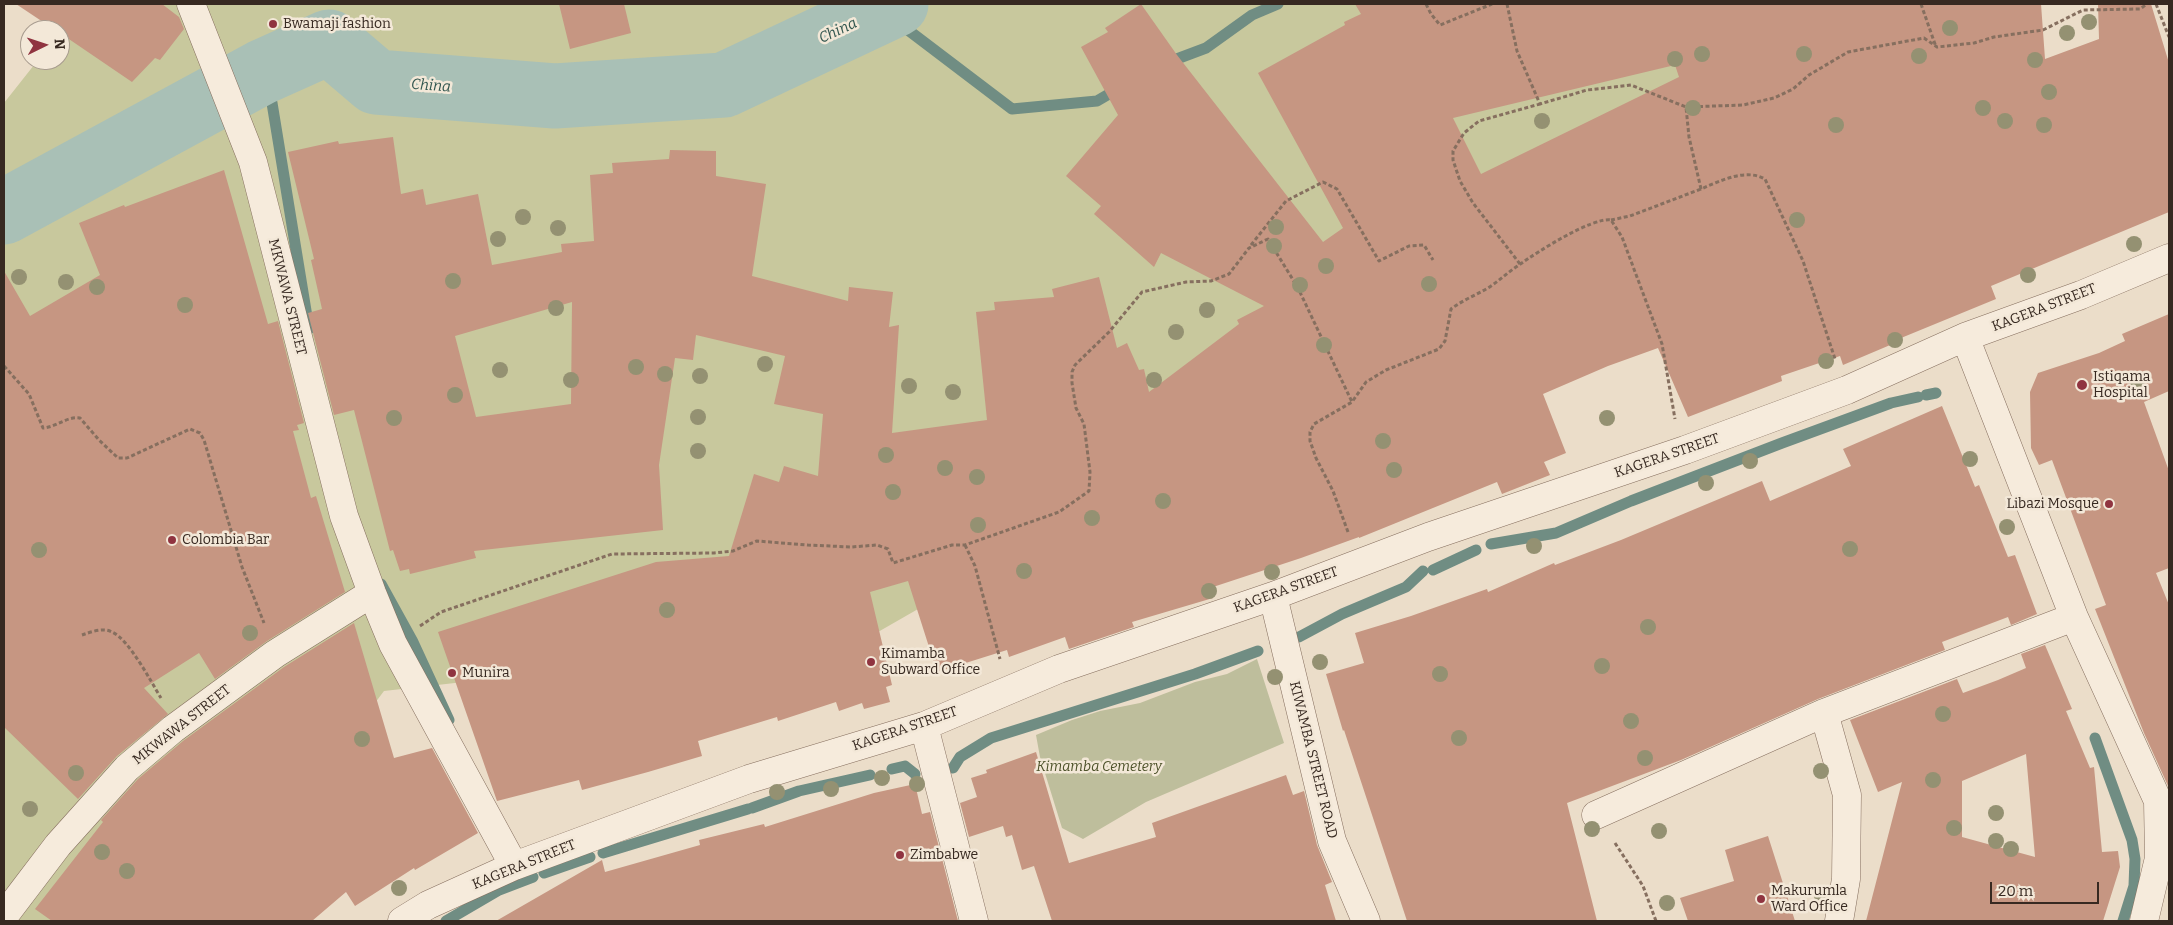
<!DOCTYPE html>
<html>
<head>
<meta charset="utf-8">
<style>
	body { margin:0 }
	#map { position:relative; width:2173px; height:925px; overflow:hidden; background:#ebddc9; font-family:Bitter,serif }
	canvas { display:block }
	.frame { position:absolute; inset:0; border:5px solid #372921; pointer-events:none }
	.north { position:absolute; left:20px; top:20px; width:50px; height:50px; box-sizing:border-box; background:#f3e8d8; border:1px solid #a89c8f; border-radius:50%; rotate:86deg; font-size:14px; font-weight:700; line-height:20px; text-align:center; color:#372921 }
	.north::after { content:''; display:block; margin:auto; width:18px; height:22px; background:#903440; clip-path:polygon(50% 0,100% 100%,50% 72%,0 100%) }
	.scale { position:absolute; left:1990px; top:882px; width:109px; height:22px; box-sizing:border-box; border:2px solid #372921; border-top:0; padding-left:6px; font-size:15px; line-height:18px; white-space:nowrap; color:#372921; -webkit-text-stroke:4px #f3e8d8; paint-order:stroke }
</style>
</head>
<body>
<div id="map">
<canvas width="2173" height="925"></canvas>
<div class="frame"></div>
<div class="north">N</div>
<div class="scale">20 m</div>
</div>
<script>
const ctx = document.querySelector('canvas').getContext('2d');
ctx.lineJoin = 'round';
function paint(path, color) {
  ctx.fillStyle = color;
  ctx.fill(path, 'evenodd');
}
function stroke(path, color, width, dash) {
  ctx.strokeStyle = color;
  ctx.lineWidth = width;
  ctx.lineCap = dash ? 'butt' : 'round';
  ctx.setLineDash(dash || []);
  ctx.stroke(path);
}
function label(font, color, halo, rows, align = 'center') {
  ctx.font = font + ' Bitter,serif';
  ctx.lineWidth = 5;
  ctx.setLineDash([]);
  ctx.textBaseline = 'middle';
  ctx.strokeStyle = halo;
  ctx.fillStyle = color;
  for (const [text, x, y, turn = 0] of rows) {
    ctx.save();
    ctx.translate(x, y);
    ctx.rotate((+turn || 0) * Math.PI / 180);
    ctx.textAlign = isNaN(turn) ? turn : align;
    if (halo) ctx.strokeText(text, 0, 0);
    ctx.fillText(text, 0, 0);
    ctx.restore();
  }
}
const green = new Path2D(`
	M82,4H1890L1802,102L871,636L384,691L240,882L150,921H4V103L38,60H60V32Z`);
const cemetery = new Path2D(`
	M1257,659L1284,743L1146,802L1083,839L1062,828L1040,757L1036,735L1072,720L1100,711L1140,703L1195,682L1227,674Z`);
const stream = new Path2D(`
	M883,11L1012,109L1097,101L1121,87
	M1166,63L1206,48L1252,15L1278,4
	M262,72L272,103L309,329
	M1926,395L1936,393
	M1491,544L1556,533L1631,501L1782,443L1891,403L1918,397
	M1433,570L1476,550
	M381,584L413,642L449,720
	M1299,637L1342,614L1406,587L1423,571
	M2095,738L2132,840L2135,859L2134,886L2123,921
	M953,768L960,757L991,738L1195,674L1258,651
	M892,769L905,766L915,774
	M752,808L799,791L870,775
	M603,853L748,809
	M544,873L590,857
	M446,921L499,890L533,877`);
const river = new Path2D(`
	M4,212L262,72L329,42L376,82L555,96L724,85L896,4`);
const building = new Path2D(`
	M16,4H162L179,17L184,29L160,60L155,58L132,82L60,33V30H55Z
	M559,4H624L631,33L570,49Z
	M1141,4L1177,55L1323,242L1343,228L1258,73L1345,25L1344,22L1361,14L1355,4H2041L2045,59L2099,39L2098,4H2151L2169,63V212L1991,286L1996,299L1901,338L1902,340L1843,365L1840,356L1781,376L1782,381L1688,417L1658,348L1608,366L1543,394L1566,453L1544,462L1550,475L1502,494L1497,482L1359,538V537L1301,558L1210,588L1213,598L1132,622L1134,627L1069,649L1065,637L1009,657L1007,650L937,672L908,581L870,592L892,685L886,687L890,702L864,709L862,703L839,711L836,702L778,721L777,717L698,741L702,756L648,772L582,790L579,780L497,801L438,632L656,562L729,556L754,474L779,482L784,466L818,476L823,414L774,404L785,356L696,335L693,360L675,358L659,465L663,530L474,551L476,558L410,574L409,569L400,571L393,550L390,551L354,410L334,415L308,313L322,309L311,260L314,259L288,152L338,141L339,144L393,137L401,194L423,189L426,205L478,194L492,265L562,252L561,244L594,241L590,175L613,173L612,163L669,159L670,150L716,151V176L766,184L752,276L848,301L849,287L893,292L889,327L899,325L892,433L987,420L976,312L995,310L994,302L1054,297L1052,289L1099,277L1117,348L1127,343L1139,370L1144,369L1149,392L1239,324L1237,320L1264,306L1161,253L1154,267L1094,214L1101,206L1066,176L1118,115L1081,47L1108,32L1105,28ZM1675,65L1679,77L1481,174L1453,118ZM572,302L571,404L476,417L455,336Z
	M224,170L268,324L278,321L304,423L297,425L299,430L293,431L311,498L316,496L345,592L267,641L215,679L199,653L144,688L168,714L117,756L78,799L4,727V271L30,316L100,275L79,223L124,205L125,207Z
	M2169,314V391L2144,402L2169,471V568L2156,573L2169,605V788L2144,733L2095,609L2106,605L2052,460L2039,465L2031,448L2030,392L2038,373L2099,353L2125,341L2122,334Z
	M1942,406L1975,487L1979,485L2008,557L2015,555L2037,614L2011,625L2008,617L1942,642L1945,650L1818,699L1681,760L1567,803L1597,921H1407L1344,730L1343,731L1326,674L1364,663L1355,633L1411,616L1487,589L1488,592L1554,563L1555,565L1621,540L1762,481L1770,501L1851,466L1843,449Z
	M354,623L394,758L432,748L478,833L415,870L414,868L355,906L346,892L312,921H52L35,909L103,822L101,820L138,779L183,741L284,667Z
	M2045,645L2072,709L2066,711L2090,768L2094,767L2102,852L2118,851L2120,867L2103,921H1866L1902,782L1878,792L1850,720L1957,679L1963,693L1998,680L2026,668L2021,654ZM2026,754L2035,857L1962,837V781Z
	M1036,752L1069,863L1156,837L1152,823L1286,775L1293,795L1304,791L1317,845L1332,882L1325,885L1336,921H1052L1034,866L1022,870L1012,835L1006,837L1003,826L969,837L960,803L977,797L971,778L987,773L986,770Z
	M915,784L922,814L930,812L958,921H496L602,860L605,872L700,845L699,840L764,824L765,827L874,793Z
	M1768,836L1795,921H1688L1680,898L1734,881L1725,850Z`);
const path = new Path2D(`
	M1426,4L1431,14L1440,25L1492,4
	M1507,4L1517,51L1540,104L1587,90L1631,85L1686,107L1689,137L1701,189C1720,181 1745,168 1765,179L1803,261L1835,359
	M1921,4L1936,47
	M2156,4L2169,37
	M1686,107L1743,105L1774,98L1793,89L1809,75L1848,52L1924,38L1937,47L1974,43L1994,37L2043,30L2083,10L2140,9L2147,4
	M1611,220L1630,216L1701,189
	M1251,245L1286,201L1323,182L1337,189L1379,261L1409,246L1424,245L1433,260
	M1520,264L1473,203L1460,181L1453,160V151L1464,133L1479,121L1540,104
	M4,366L29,394L43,428C57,427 67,416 80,418L99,440L118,458H127L190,429L200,433L204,440L242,567L264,623
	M1348,532L1333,491L1316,458L1310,441V432L1314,424L1352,402L1366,382L1386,370L1439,349L1445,341L1451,309C1463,300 1476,295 1488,288C1499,281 1508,272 1519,265C1537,252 1592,217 1611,220L1622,237L1662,344L1675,419
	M965,545L975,566L1000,659
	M420,626L441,612L612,554L714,553L733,551L757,541L808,545L851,547L877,545L888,549L893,563L952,545H965L1059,512L1089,491L1090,472L1084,424L1076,408L1072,383V372L1075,365L1109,332L1142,292L1186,282L1211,281L1229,274L1249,248L1268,239L1298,288L1352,402
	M82,635C91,632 103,627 112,632C129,639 151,682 161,698
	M1615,843L1643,886L1656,921`);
const minor = new Path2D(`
	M191,4L253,162L344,516L372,593L393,644L514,866
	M1965,337L2074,617L2158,801L2159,858L2144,921
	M1273,596L1332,841L1366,921
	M1824,713L1847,795L1846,879L1839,921
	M924,726L974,921
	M1596,815L1824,713L2074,617
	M4,916L58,845L127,768L173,729L275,654L372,593
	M402,921L428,905L514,866L749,779L924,726L1059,669L1273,596L1428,537L1685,450L1847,390L1965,337L2081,295L2169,258`);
const trees = [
	[2089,22],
	[1950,28],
	[2067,33],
	[1702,54],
	[1804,54],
	[1919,56],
	[1675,59],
	[2035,60],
	[2049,92],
	[1693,108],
	[1983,108],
	[1542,121],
	[2005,121],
	[1836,125],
	[2044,125],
	[523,217],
	[1797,220],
	[1276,227],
	[558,228],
	[498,239],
	[2134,244],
	[1274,246],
	[1326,266],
	[2028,275],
	[19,277],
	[453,281],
	[66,282],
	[1429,284],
	[1300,285],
	[97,287],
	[185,305],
	[556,308],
	[1207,310],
	[1176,332],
	[1895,340],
	[1324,345],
	[1826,361],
	[765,364],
	[636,367],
	[500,370],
	[665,374],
	[700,376],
	[571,380],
	[1154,380],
	[2137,381],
	[909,386],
	[953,392],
	[455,395],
	[698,417],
	[394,418],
	[1607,418],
	[1383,441],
	[698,451],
	[886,455],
	[1970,459],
	[1750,461],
	[945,468],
	[1394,470],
	[977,477],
	[1706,483],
	[893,492],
	[1163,501],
	[1092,518],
	[978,525],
	[2007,527],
	[1534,546],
	[1850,549],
	[39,550],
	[1024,571],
	[1272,572],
	[1209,591],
	[667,610],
	[1648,627],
	[250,633],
	[1320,662],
	[1602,666],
	[1440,674],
	[1275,677],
	[1943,714],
	[1631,721],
	[1459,738],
	[362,739],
	[1645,758],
	[1821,771],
	[76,773],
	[882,778],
	[1933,780],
	[917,784],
	[831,789],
	[777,792],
	[30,809],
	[1996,813],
	[1954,828],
	[1592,829],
	[1659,831],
	[1996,841],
	[2011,849],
	[102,852],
	[127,871],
	[399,888],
	[1822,896],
	[1667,903]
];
const markers = [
	[273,24,5,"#903440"],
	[2082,385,6,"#903440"],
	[2109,504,5,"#903440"],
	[172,540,5,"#903440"],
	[871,662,5,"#903440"],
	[452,673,5,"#903440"],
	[900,855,5,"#903440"],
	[1761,899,5,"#903440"]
];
const poiNames = [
	["Bwamaji fashion",283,24],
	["Istiqama",2093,377],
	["Hospital",2093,393],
	["Libazi Mosque",2099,504,"right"],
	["Colombia Bar",182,540],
	["Kimamba",881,654],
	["Subward Office",881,670],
	["Munira",462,673],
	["Zimbabwe",910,855],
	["Makurumla",1771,891],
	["Ward Office",1771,907]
];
const streetNames = [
	["MKWAWA STREET",287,297,76],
	["KAGERA STREET",2044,308,-21],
	["KAGERA STREET",1667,456,-19],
	["KAGERA STREET",1286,590,-20],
	["MKWAWA STREET",182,725,-38],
	["KAGERA STREET",905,729,-19],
	["KIWAMBA STREET ROAD",1313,760,76],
	["KAGERA STREET",524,865,-22]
];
const parkNames = [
	["Kimamba Cemetery",1099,767]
];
const waterNames = [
	["China",838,31,-25],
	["China",431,86,4]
];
paint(green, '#c8c89d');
paint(cemetery, '#bebe9c');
stroke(stream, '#708d83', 11);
stroke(river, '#a9c0b6', 65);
paint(building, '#c69682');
stroke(minor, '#866f5f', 29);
stroke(path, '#866f5f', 3, [4, 2.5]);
stroke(minor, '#f6ebdc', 28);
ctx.fillStyle = '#949172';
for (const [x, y] of trees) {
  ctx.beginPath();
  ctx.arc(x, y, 8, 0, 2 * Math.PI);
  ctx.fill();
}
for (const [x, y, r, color] of markers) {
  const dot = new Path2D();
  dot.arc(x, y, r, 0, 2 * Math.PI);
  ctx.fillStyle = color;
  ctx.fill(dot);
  stroke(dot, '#f3e8d8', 2);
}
label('14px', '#372921', '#f3e8d8', poiNames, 'left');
label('14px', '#372921', '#f3e8d8', streetNames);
label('italic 14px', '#4d522a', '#f3e8d8', parkNames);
label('italic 15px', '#32564f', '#f3e8d8', waterNames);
</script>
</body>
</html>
